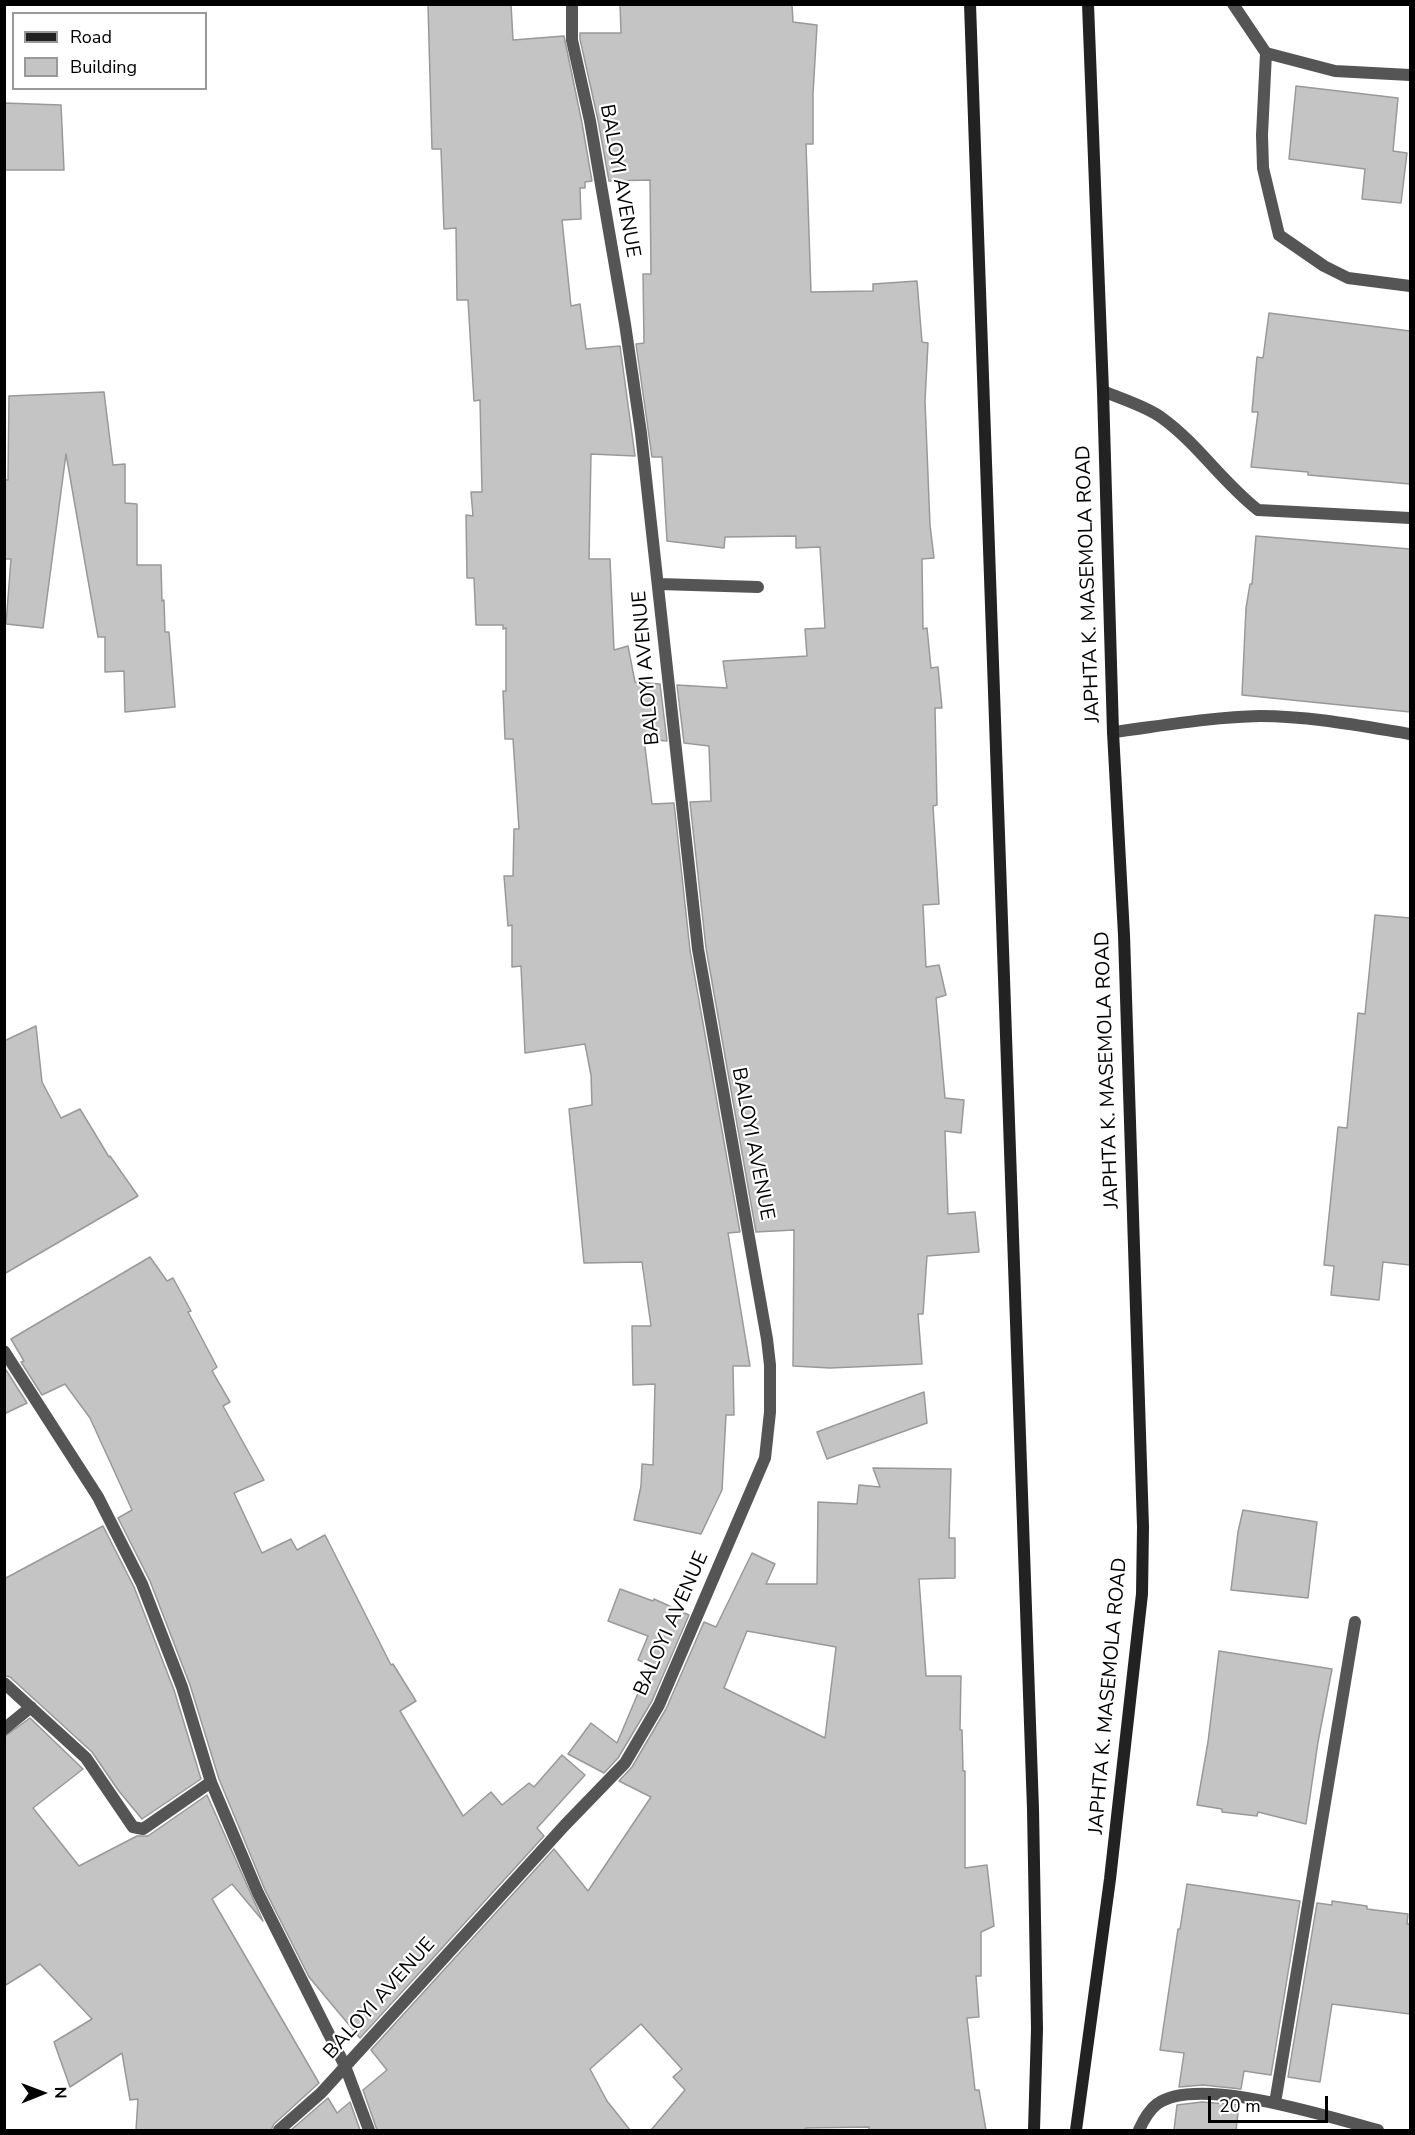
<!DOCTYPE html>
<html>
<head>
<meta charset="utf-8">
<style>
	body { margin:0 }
	#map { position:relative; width:1415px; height:2135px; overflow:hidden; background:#fff; font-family:"Nunito Sans",sans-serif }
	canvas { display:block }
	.frame { position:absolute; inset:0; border:6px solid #000; pointer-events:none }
	.legend { position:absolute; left:12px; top:12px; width:195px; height:78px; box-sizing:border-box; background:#fff; border:2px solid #999; margin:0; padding:8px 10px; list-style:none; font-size:18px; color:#000 }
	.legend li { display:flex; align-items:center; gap:12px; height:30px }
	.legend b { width:30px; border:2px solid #999 }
	.north { position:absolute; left:12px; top:2063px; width:60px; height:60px; -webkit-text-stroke:4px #fff; paint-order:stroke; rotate:89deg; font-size:16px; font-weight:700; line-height:24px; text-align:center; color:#000 }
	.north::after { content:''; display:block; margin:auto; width:21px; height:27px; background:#000; clip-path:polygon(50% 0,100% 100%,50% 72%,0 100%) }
	.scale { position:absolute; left:1208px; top:2096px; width:120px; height:27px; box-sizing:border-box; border:3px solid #000; border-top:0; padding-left:8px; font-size:18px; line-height:21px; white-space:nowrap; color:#000; -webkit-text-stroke:4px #fff; paint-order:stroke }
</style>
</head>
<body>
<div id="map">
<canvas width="1415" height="2135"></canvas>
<div class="frame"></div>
<ul class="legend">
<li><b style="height:8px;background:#222"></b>Road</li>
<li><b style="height:16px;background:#c4c4c4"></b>Building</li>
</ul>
<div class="north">N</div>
<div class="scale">20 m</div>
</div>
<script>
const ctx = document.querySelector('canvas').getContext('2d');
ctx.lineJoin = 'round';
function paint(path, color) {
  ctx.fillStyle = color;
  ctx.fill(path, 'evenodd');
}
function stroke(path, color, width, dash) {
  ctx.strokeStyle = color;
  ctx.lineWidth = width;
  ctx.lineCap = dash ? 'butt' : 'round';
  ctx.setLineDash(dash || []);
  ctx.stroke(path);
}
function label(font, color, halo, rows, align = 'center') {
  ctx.font = font + ' "Nunito Sans",sans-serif';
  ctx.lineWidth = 4.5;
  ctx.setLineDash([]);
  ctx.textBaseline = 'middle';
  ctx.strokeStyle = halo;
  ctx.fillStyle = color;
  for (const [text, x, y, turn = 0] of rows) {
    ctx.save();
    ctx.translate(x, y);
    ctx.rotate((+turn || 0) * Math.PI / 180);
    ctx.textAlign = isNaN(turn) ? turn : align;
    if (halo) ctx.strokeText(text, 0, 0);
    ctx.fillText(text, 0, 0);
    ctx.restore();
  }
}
const building = new Path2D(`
	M511,4L513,40L564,36L582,123L592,181L585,182V188H580L581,219L562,220L571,306L580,304L586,349L620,346L635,456L591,454L589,559H610L614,650L628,646L635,682L660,684L667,741L644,739L652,804L674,803L690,950L740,1232L728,1233L750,1366H733L734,1415H726L722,1490L701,1534L634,1520L641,1486L642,1464L653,1465L655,1384L633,1385L632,1326H651L642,1262L584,1263L569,1109L592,1105L591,1075L585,1044L525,1053L521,966L512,967V925L508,926L504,876H513L514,829H519L513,739H505L503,691H506V628L503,629V625H476L474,578H467L466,515L473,516L471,492H482L480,400L474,401L468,300H457L456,228L444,229L441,149H432L428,5Z
	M620,4H792L793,22L817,25L813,94V144H806L811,292L873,291V284L917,281L922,342L928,343L925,401L930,525L934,558L922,559L923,629L927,628L931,668L938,667L942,708H935L937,805L933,806L939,904L923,905L926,967L939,965L946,995L936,998L945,1098L964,1100L961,1133L945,1131L948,1214L975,1212L979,1252L927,1256L923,1314H918L922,1364L830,1368L793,1366L794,1230L756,1232L706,948L690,802L711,801L709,746L684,743L677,685L727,688L723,661L807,656L805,629L825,628L820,547L796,548V536L725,537L724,548L667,541L662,457H652L636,344L644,343L643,274H651L650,180L609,181L598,120L580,39V33H621Z
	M1296,86L1398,98L1393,151L1407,153L1401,203L1362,199L1365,169L1289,159Z
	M4,103L61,105L64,170H4Z
	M1269,313L1410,331V484L1308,475V472L1251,467L1258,412H1252L1255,378L1257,357L1263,358Z
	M104,392L113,465L125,464V503L137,504V565H161L162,601L164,600L165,632H169L175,707L125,712L124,671L105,672V637H98L66,454L43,628L6,624L11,559H4V480H8L9,396Z
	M1256,536L1410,549V712L1242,695L1246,608L1250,584H1252Z
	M1375,915L1410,918V1265L1383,1262L1379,1300L1331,1295L1334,1266L1324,1265L1338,1127L1347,1128L1358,1013L1365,1014Z
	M36,1026L42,1082L61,1118L80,1109L109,1157L110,1156L138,1196L4,1274V1041Z
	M150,1257L167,1281L173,1278L191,1311L188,1312L217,1367L212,1371L230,1402L223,1406L264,1480L234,1493L261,1551L262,1553L291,1539L297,1550L325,1535L391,1665L393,1664L416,1701L400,1711L463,1816L491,1792L502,1805L529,1783L534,1787L562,1755L585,1775L537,1828L544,1836L360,2038L309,1977L265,1890L219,1779L190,1685L150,1581L118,1518L132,1510L90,1418L65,1384L42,1395L21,1362L24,1361L11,1339Z
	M4,1370H6L27,1403L4,1414Z
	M924,1392L927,1423L827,1459L817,1432Z
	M873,1468L951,1469L949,1538H955V1578L919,1579L926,1676H961L960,1730H962L963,1771H965V1868L987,1865L994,1926L981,1932V1976H976L979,2017L967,2018L975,2090H979L986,2130H869V2127L806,2128L804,2130H651L685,2090L673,2077L682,2069L641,2024L590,2069L607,2101L630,2130H377L363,2090L387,2070L371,2050L554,1849L588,1891L651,1797L619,1781L632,1767L666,1709L704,1622L716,1627L752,1553L775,1564L766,1584H817L818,1502L857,1504L859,1485L880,1487ZM747,1631L836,1647L825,1738L724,1688Z
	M1243,1510L1317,1522L1308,1598L1231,1590L1238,1532Z
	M103,1526L134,1587L174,1690L201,1779L142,1819L118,1790L92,1752L10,1677L4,1675V1579Z
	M620,1589L653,1601L654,1599L689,1615L652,1701L618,1758L604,1773L568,1754L591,1723L617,1743L650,1665L638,1660L648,1636L608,1621Z
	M1219,1651L1332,1669L1318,1742L1306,1824L1258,1812L1257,1816L1222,1812V1809L1197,1805L1208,1742Z
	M30,1718L83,1769L33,1808L79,1866L137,1836H148L207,1795L263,1921L232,1884L212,1899L319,2083L274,2124L271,2130H136L138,2099L130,2100L122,2053L70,2087L54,2042L92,2019L40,1964L4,1986V1737Z
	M1187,1884L1300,1901L1271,2075L1244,2071L1241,2089L1203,2085L1179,2087L1184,2053L1160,2050L1178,1929H1180Z
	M1332,1901L1367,1906V1909L1408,1914L1407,1924H1410V2014L1332,2004L1320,2082L1288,2077L1317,1903L1332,1905Z
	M328,2098L337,2113L350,2102L360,2130H291Z
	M1202,2102L1239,2105L1236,2130H1174L1177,2105Z`);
const minor = new Path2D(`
	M1233,4L1266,53L1335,71L1410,75
	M1266,53L1262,135L1263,168L1279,235L1324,266L1348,278L1410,286
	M1103,391C1121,399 1146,406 1162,418C1198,444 1223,483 1258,510L1410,518
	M659,584L758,587
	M1113,732C1161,726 1211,717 1260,716C1310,716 1361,726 1410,734
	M4,1351L98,1497L142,1584L182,1687L211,1782L258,1893L345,2066L369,2130
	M4,1683L86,1758L133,1827L143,1829L211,1782
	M4,1729L31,1707
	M1275,2103L1355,1622
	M279,2130L321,2093L565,1825L625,1763L659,1705L765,1458L770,1412V1365L767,1339L698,949L641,433L625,324L590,121L572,40V4
	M1139,2130C1143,2121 1148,2111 1157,2104C1198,2074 1331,2118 1378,2130`);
const secondary = new Path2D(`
	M970,4L1033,1809L1037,2029L1034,2130
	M1076,2130L1110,1879L1142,1594L1143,1527L1124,935L1113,732L1103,391L1088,4`);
const streetNames = [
	["BALOYI AVENUE",619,181,80],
	["JAPHTA K. MASEMOLA ROAD",1089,584,-92],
	["BALOYI AVENUE",647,668,-95],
	["JAPHTA K. MASEMOLA ROAD",1108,1070,-92],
	["BALOYI AVENUE",752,1144,79],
	["BALOYI AVENUE",672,1624,-66],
	["JAPHTA K. MASEMOLA ROAD",1109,1696,-85],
	["BALOYI AVENUE",380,1999,-48]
];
paint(building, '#c4c4c4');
stroke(building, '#999', 1.5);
stroke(minor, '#555', 12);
stroke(secondary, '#222', 12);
label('20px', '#000', '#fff', streetNames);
</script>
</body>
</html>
